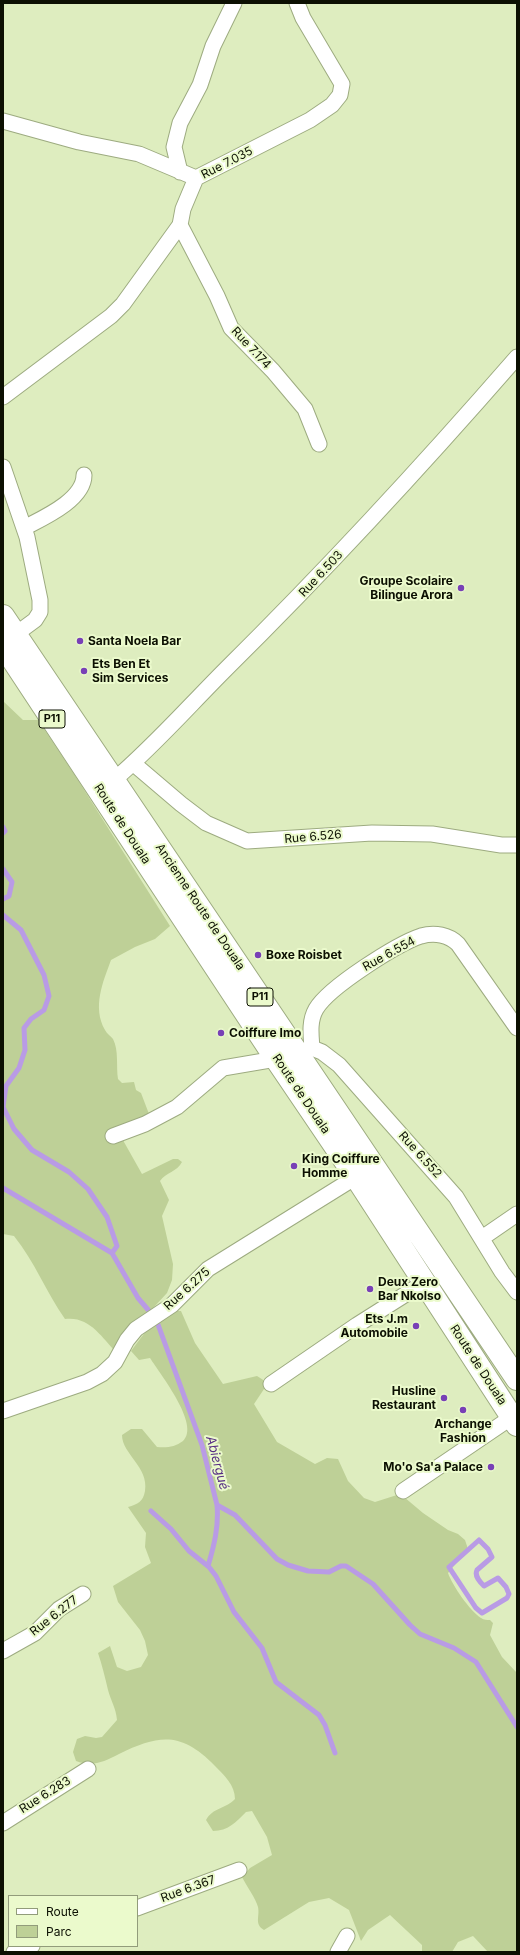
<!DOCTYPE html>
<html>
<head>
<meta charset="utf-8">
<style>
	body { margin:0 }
	#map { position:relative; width:520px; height:1955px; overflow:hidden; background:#deedbf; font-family:Inter,sans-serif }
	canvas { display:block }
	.frame { position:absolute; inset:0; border:4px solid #0c1002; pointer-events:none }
	.legend { position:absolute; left:8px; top:1895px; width:130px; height:52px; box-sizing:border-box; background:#ebfacc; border:1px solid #929c7b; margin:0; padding:5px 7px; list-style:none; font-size:12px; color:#0c1002 }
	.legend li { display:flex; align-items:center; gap:8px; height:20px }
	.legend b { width:20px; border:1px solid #929c7b }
</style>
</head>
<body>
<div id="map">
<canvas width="520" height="1955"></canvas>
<div class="frame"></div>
<ul class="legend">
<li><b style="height:5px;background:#fff"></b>Route</li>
<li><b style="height:11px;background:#bed097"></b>Parc</li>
</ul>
</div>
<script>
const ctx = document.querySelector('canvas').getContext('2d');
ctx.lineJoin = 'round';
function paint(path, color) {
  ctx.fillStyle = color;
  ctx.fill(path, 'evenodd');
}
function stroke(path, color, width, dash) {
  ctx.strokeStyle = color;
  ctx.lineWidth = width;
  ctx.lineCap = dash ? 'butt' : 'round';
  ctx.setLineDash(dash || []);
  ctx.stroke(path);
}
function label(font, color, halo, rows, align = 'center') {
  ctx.font = font + ' Inter,sans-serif';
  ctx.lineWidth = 4;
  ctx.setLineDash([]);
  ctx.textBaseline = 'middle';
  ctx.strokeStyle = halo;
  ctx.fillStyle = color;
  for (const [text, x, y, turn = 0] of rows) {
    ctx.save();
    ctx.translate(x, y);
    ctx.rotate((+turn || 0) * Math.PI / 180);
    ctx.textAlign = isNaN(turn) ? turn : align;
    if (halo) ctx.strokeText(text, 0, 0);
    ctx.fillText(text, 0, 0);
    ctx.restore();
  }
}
const green = new Path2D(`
	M3,701L23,720H38L74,774L170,926L155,939L135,947L111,960C103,982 92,1007 105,1030C107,1034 111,1036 113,1039C119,1050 116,1067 118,1079L122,1083L134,1082L136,1090L141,1093L149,1114L122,1134L124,1142L142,1174L173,1159H178L182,1162C177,1172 166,1172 160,1181L169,1200L162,1216L173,1264L172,1280L167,1293L142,1320L117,1353C101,1337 90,1316 65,1319C46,1292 35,1262 14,1236L3,1234Z
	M177,1311H181L195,1343L223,1384L257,1376L268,1383L254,1404L277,1442L315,1464L327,1458L338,1459L348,1481L364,1498L375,1502L397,1495L404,1497L423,1513L448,1530L458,1534L465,1540L468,1549L448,1573C452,1585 470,1611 481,1618C484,1620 487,1620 490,1620L493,1623L490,1635L502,1657L517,1673V1950L514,1952H488L473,1936L458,1942L452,1952H422V1945L390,1915L368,1930L361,1941L349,1910L329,1898L309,1902L264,1930C254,1924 260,1917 258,1907C256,1899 246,1885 242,1877L250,1868L272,1855L267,1837L252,1811L246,1812C236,1822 228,1831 213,1831L206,1820C212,1808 227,1808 235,1799C235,1785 224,1775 215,1766C182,1732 160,1734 119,1754C104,1762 92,1767 76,1761L73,1752L77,1739L85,1736L96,1738L102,1737L117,1720C116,1708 111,1701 108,1690C105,1677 102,1665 98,1653L110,1646L117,1667L127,1671L141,1667L148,1655L145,1641L140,1630L118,1602L113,1586L151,1563L145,1547L146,1533L128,1507C138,1504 143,1502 145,1491C149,1467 122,1454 122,1435L131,1429H142L157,1447C167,1448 175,1447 183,1441C201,1425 160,1374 150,1358L139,1360L131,1351L146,1331Z`);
const stream = new Path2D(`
	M3,827L5,831L3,833
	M3,869L12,882L9,896L3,899
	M3,915L21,930L44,975L49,996L44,1010L31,1019L24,1028L25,1050L19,1068L6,1086L3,1107L14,1129L32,1150L69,1172L88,1189L107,1217L117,1246L112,1253
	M3,1188L112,1253L138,1298L156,1319L202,1445L217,1505L235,1515L277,1559L288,1565L308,1571L329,1572L341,1566H346L373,1584L410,1625L420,1634L454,1648L476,1662L517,1727
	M151,1511L171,1529L189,1551L209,1567L216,1576L234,1612L262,1648L276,1682L319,1715L325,1725L335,1753
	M479,1540L488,1549L492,1557L477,1570C474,1576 480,1582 484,1586L498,1578L506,1587L509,1594L507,1598L482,1613L476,1608L449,1567Z
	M208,1566C214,1546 219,1526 217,1505`);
const street = new Path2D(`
	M3,121L79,142L139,154L196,178
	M180,172L174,147L180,123L200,85L213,46L234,3
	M180,225L217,296L231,328L273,371L305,409L319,444
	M3,397L111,316L123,304L180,225L183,209L196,178L310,120L332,105L340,95L342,84L303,18L297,3
	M3,467L27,537L40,600V612L35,620L16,634
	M24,528C43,518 84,500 84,475
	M134,764L181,804L206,823L247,841L372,833L432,834L501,845H517
	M114,780C154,746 189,706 226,669C327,569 423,465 517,357
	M312,1048C311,1035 309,1021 316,1009C329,987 397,944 421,936C435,932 449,935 458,944L517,1028
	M113,1136L145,1124L177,1107L223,1068L276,1059L312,1048L322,1052L339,1065L456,1197L502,1272L517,1292
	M482,1238L517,1214
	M271,1384L357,1325L425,1282
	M3,1411L87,1382L102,1374L115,1362L127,1340L136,1329L172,1305L208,1269L356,1177
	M403,1491L512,1417
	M3,1651L35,1633L59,1609L83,1594
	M3,1823L88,1769
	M137,1908L239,1870
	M14,1952L32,1946
	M338,1952L347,1936`);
const primary = new Path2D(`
	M3,616L517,1379
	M3,645L276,1059L356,1177L517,1425`);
const markers = [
	[461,588,4,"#7840b6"],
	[80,641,4,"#7840b6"],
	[84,671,4,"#7840b6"],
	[258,955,4,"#7840b6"],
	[221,1033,4,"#7840b6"],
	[294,1166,4,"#7840b6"],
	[370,1289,4,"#7840b6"],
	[416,1326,4,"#7840b6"],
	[444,1398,4,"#7840b6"],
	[463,1410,4,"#7840b6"],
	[491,1467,4,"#7840b6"]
];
const shields = [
	[52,719,26],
	[260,997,26]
];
const shieldNames = [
	["P11",52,719],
	["P11",260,997]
];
const streetNames = [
	["Rue 7.035",227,163,-27],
	["Rue 7.174",251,348,47],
	["Rue 6.503",321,574,-47],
	["Route de Douala",122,824,57],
	["Rue 6.526",313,837,-5],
	["Ancienne Route de Douala",200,907,56],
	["Rue 6.554",389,954,-29],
	["Route de Douala",301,1094,56],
	["Rue 6.552",420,1155,48],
	["Rue 6.275",187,1289,-42],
	["Route de Douala",478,1365,57],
	["Rue 6.277",54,1616,-38],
	["Rue 6.283",45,1795,-32],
	["Rue 6.367",188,1889,-20]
];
const poiNames = [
	["Groupe Scolaire",453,581,"right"],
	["Bilingue Arora",453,595,"right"],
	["Santa Noela Bar",88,641],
	["Ets Ben Et",92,664],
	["Sim Services",92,678],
	["Boxe Roisbet",266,955],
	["Coiffure Imo",229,1033],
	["King Coiffure",302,1159],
	["Homme",302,1173],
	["Deux Zero",378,1282],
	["Bar Nkolso",378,1296],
	["Ets J.m",408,1319,"right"],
	["Automobile",408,1333,"right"],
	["Husline",436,1391,"right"],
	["Restaurant",436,1405,"right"],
	["Archange",463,1424,"center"],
	["Fashion",463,1438,"center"],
	["Mo'o Sa'a Palace",483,1467,"right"]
];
const waterNames = [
	["Abiergué",217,1463,75]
];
paint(green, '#bed097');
stroke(stream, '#b99be5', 5);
stroke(street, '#9dab80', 17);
stroke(primary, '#9dab80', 24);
stroke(street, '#fff', 15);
stroke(primary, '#fff', 22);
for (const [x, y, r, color] of markers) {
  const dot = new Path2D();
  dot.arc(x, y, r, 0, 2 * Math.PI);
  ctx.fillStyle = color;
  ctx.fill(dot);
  stroke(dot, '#ebfacc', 1.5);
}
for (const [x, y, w] of shields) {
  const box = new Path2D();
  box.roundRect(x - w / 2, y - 9, w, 18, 3);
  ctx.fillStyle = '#ebfacc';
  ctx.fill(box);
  stroke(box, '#0c1002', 1);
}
label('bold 11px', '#0c1002', null, shieldNames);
label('12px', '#0c1002', '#ebfacc', streetNames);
label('bold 12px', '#0c1002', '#ebfacc', poiNames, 'left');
label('italic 13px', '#562d83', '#ebfacc', waterNames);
</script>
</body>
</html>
